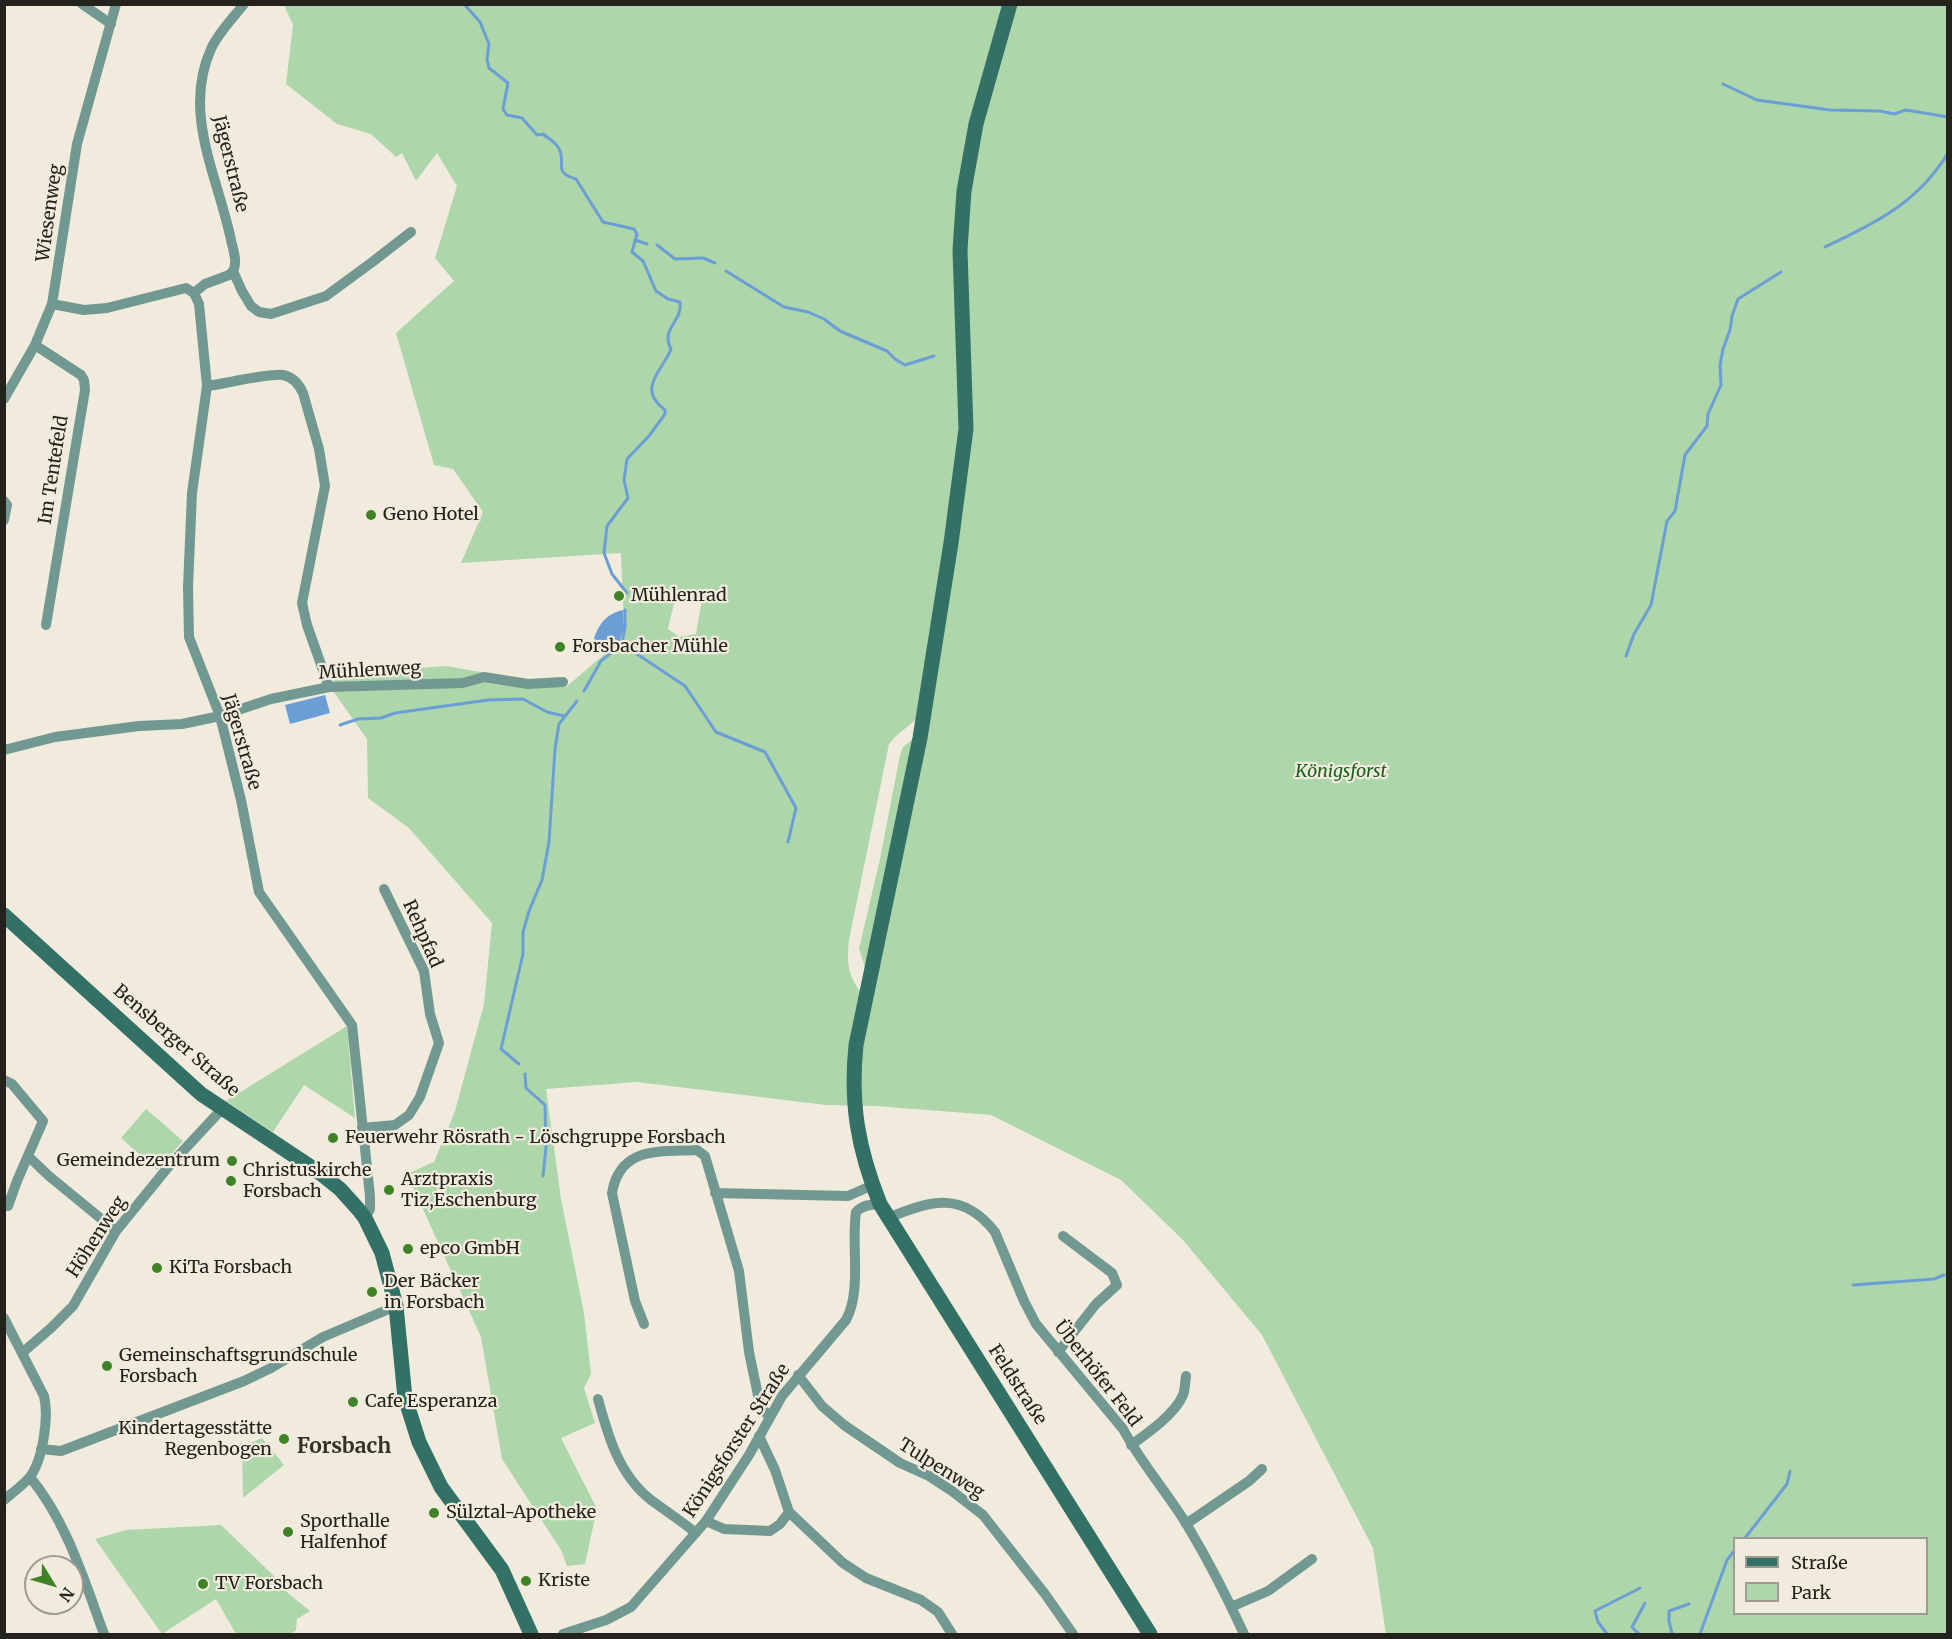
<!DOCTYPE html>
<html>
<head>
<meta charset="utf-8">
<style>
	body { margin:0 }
	#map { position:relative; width:1952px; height:1639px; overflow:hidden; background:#f1ebdd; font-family:Merriweather,serif }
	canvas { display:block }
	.frame { position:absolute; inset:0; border:6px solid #24221c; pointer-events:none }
	.legend { position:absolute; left:1733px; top:1537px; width:195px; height:78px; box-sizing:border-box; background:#f1ebdd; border:2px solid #9f9b90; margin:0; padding:8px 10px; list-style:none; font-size:18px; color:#24221c }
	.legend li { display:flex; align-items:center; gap:12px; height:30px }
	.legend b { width:30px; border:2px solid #9f9b90 }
	.north { position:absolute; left:24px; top:1555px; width:60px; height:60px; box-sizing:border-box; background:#f1ebdd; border:2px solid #9f9b90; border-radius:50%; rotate:127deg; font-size:16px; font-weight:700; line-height:24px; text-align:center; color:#24221c }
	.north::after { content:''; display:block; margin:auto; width:21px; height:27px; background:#3f8326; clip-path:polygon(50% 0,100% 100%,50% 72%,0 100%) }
</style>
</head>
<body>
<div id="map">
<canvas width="1952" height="1639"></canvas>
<div class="frame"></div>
<ul class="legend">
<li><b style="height:8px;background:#337167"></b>Straße</li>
<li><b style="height:16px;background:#aed6ab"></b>Park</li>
</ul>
<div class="north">N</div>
</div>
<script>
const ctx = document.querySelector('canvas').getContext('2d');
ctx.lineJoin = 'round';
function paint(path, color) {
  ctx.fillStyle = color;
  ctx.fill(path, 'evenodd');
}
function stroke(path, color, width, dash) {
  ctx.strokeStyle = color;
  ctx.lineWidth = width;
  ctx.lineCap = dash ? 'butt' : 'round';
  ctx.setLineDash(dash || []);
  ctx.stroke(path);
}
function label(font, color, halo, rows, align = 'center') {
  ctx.font = font + ' Merriweather,serif';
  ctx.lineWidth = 4.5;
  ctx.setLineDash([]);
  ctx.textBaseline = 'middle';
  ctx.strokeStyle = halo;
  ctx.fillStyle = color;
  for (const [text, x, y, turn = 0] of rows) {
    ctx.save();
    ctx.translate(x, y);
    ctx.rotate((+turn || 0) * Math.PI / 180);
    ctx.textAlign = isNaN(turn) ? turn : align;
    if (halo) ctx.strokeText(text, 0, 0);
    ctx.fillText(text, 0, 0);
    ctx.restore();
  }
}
const green = new Path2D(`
	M284,5H1947V1634H1386L1373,1548L1262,1335L1183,1240L1121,1180L991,1115L876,1106L826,1105L637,1082L546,1089L561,1199L584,1313L591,1374L584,1388L595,1423L561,1438L597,1509L585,1564L567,1566L561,1550L502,1459L481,1337L407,1174L434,1162L455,1111L484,1004L492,923L409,828L368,798L367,739L333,691L334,675L446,666L566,687L620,641L624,627L621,553L461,563L483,512L453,469L434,465L396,333L454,281L435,258L457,186L437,153L416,181L402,153L396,157L371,134L337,124L286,84L293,25ZM703,594L696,634L679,637L668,629L676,595ZM919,717L914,738L903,747L900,755L880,859L859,949L866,970L861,993C847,973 847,963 849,940L889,744L896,736ZM1734,1538H1926V1614H1734Z
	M347,1026L355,1118L304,1085L273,1132L226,1101Z
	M146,1109L183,1141L157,1170L121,1138Z
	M262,1438L284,1465L243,1498L242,1447Z
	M221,1525L272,1574L289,1594L310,1611L297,1619L296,1630L291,1634H236L216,1599L162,1634L95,1539L126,1530Z`);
const water = new Path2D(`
	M623,610L624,627L620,641L601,652L594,638C600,623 606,614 623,610Z
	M325,695L330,713L290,724L285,705Z`);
const stream = new Path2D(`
	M464,4L480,22L489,44L487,59L489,68L508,83L503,109L507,115L522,118L537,135L543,134C548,138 555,142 558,147C568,162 551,172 576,179L603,222L634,229L637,234L632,252L643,261L656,291L668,299L680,302C683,322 660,328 671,349C662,372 636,388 665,410V414L649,436L627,459L624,480L628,498L607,526L604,553L612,574L627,593
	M1723,84L1757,100L1830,110L1880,111L1894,114L1906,110L1948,117
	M635,240L647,244
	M657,245L675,259L703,258L715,263
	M1825,247C1876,222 1917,204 1948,153
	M726,271L784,307L808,312L824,319L840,331L887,351L895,359L905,365L934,356
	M622,644L685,686L716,732L765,752L796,808L788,842
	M1626,656L1634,634L1651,605L1667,521L1675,511L1685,455L1707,426L1708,414L1721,385L1720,365L1723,349L1730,330L1732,316L1738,299L1781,272
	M584,691L601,661L622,644L625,627V610
	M340,725L358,719L381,718L395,713L488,700L523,699L547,712L564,716
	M519,1064L501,1049L523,954V932L529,911L542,880L549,842L555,749L559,724L577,701
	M525,1074L526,1088L545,1105L546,1147L543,1176
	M1853,1285L1934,1279L1944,1275
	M1745,1538L1787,1484L1790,1471
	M1607,1634L1598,1622L1595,1611L1640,1588
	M1639,1634L1632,1627L1645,1603
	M1672,1634L1669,1621V1611L1689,1604
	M1700,1634L1727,1560L1734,1551`);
const minor = new Path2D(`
	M82,4L111,24
	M233,271C238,262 233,250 231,240C218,177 182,113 211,49C218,33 233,18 244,4
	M194,293L205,284L229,275L233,271L242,291L251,306L259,312L271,314L326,296L371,263L411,232
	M52,304L84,310L107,308L186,288L194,293L199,304L207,386L192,493L188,587L189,637L220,716L241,800L259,892L352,1025L370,1196V1209L365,1218
	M35,345L81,375L84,380L85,390L46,625
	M207,386C224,384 268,373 283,375C293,377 299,384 303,393L319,449L325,486L302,603L307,625L329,687
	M4,399L35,345L52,304L77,144L116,4
	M4,501L7,505L4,520
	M4,750L55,737L139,726L182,724L220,716L271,699L329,687L463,683L484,677L528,684L563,682
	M4,1080L12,1084L43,1121L17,1181L8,1206
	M362,1128L395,1125L409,1115L420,1097L439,1043L430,1014L424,971L384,889
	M28,1156L49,1176L116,1231
	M715,1193L848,1196L873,1185
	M888,1218C931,1200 963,1191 995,1232L1024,1301L1036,1324L1123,1429C1141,1463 1167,1492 1187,1525C1208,1560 1227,1597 1244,1634
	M4,1318L44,1396C49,1417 43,1461 29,1478C22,1486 12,1493 4,1500
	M644,1324L635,1301L612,1193C620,1146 659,1152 697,1150L705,1156L739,1271L749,1352L760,1405L769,1417
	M1058,1352L1096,1304L1117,1285L1112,1273L1063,1236
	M22,1353L51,1328L73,1306L116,1231L169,1166L222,1109
	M798,1375L822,1406L844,1425L900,1463L929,1476L952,1491L983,1515L1045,1594L1073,1634
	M598,1399C608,1436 619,1475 651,1500C666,1511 681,1521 696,1533
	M759,1436L775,1470L789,1512L843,1563L866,1578L921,1600L938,1612L952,1634
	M1131,1445C1148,1433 1175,1414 1183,1395C1185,1390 1185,1382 1186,1376
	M41,1449L61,1451L244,1381L271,1368L323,1337L396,1306
	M30,1477C67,1522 84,1580 104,1634
	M706,1521L724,1529L770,1531L780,1524L789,1512
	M1186,1524L1249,1481L1262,1469
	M1231,1607L1268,1591L1312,1559
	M563,1634L606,1620L631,1607L706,1521L749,1455L782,1396L846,1320C862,1291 851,1244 856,1212C863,1205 871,1204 880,1204`);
const secondary = new Path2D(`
	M1010,4L976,124L964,191L960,250L966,429L951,543L920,738L856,1045C850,1104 858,1149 880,1204L1150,1634
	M4,915L201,1094L320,1173L340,1189L358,1209L365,1218L382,1253L390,1283L396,1306L405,1398L419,1442L441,1487L502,1570L531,1634`);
const markers = [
	[371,515,6,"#3f8326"],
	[619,596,6,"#3f8326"],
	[560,647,6,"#3f8326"],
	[333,1138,6,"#3f8326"],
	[232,1161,6,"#3f8326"],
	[231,1181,6,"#3f8326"],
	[389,1190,6,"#3f8326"],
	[408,1249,6,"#3f8326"],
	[157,1268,6,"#3f8326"],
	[372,1292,6,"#3f8326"],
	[107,1366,6,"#3f8326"],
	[353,1402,6,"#3f8326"],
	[284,1439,6,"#3f8326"],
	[434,1513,6,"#3f8326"],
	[288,1532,6,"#3f8326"],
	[526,1581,6,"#3f8326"],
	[203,1584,6,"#3f8326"]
];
const streetNames = [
	["Jägerstraße",230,164,76],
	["Wiesenweg",50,213,-82],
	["Im Tentefeld",54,470,-81],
	["Mühlenweg",370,671,-3],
	["Jägerstraße",241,742,74],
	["Rehpfad",422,934,66],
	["Bensberger Straße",176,1041,41],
	["Höhenweg",97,1237,-57],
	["Überhöfer Feld",1097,1374,52],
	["Feldstraße",1017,1385,57],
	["Königsforster Straße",737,1441,-57],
	["Tulpenweg",941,1469,32]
];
const poiNames = [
	["Geno Hotel",383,515],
	["Mühlenrad",631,596],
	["Forsbacher Mühle",572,647],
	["Feuerwehr Rösrath - Löschgruppe Forsbach",345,1138],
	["Gemeindezentrum",220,1161,"right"],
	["Christuskirche",243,1171],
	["Forsbach",243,1192],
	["Arztpraxis",401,1180],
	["Tiz,Eschenburg",401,1201],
	["epco GmbH",420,1249],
	["KiTa Forsbach",169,1268],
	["Der Bäcker",384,1282],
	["in Forsbach",384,1303],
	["Gemeinschaftsgrundschule",119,1356],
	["Forsbach",119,1377],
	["Cafe Esperanza",365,1402],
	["Kindertagesstätte",272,1429,"right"],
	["Regenbogen",272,1450,"right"],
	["Sülztal-Apotheke",446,1513],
	["Sporthalle",300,1522],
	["Halfenhof",300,1543],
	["Kriste",538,1581],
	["TV Forsbach",215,1584]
];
const parkNames = [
	["Königsforst",1341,772]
];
const quarterNames = [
	["Forsbach",344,1447]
];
paint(green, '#aed6ab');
paint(water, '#6c9ed6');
stroke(stream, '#6c9ed6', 3);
stroke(minor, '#729991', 10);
stroke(secondary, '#337167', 15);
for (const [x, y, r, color] of markers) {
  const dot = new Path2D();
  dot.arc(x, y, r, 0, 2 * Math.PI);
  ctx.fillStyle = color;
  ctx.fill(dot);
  stroke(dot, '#f1ebdd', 2);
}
label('18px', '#24221c', '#f1ebdd', streetNames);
label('18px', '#24221c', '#f1ebdd', poiNames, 'left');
label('italic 18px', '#1a641c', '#f1ebdd', parkNames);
label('bold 21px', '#343025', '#f1ebdd', quarterNames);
</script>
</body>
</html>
